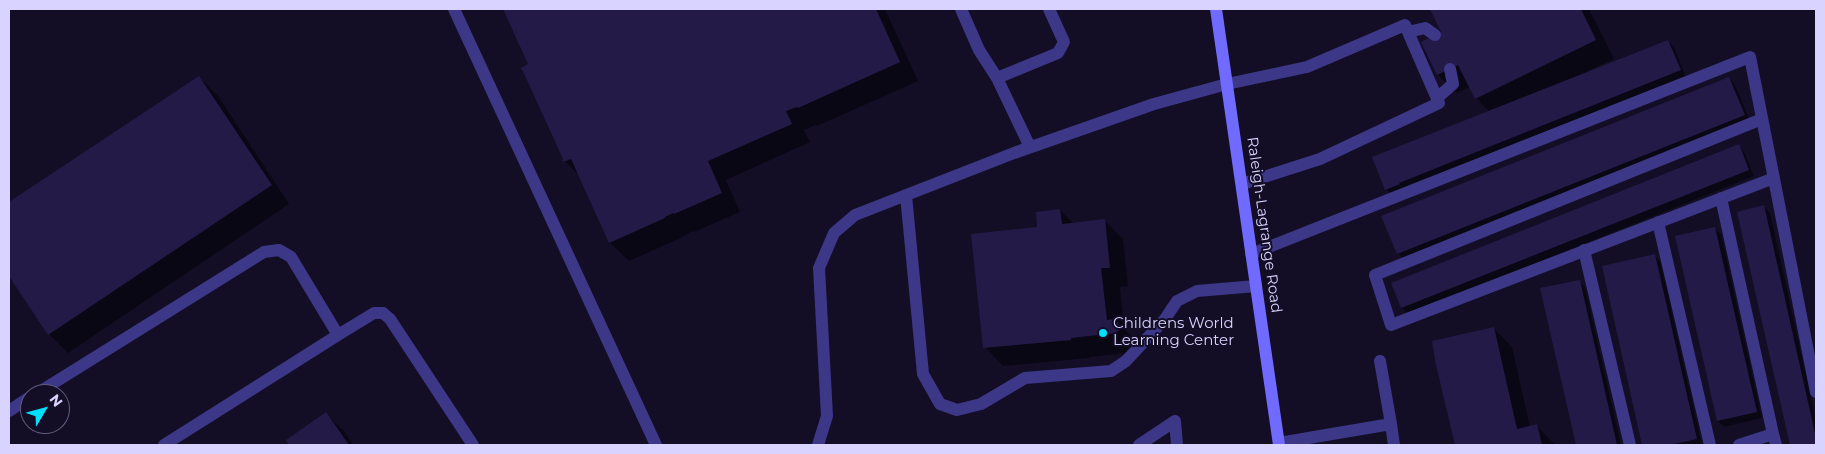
<!DOCTYPE html>
<html>
<head>
<meta charset="utf-8">
<style>
	body { margin:0 }
	#map { position:relative; width:1825px; height:454px; overflow:hidden; background:#130e26; font-family:Montserrat,sans-serif }
	canvas { display:block }
	.frame { position:absolute; inset:0; border:10px solid #d9d3ff; pointer-events:none }
	.north { position:absolute; left:20px; top:384px; width:50px; height:50px; box-sizing:border-box; background:#130e26; border:1px solid #625d7d; border-radius:50%; rotate:53deg; font-size:14px; font-weight:700; line-height:20px; text-align:center; color:#d9d3ff }
	.north::after { content:''; display:block; margin:auto; width:18px; height:22px; background:#00dffe; clip-path:polygon(50% 0,100% 100%,50% 72%,0 100%) }
</style>
</head>
<body>
<div id="map">
<canvas width="1825" height="454"></canvas>
<div class="frame"></div>
<div class="north">N</div>
</div>
<script>
const ctx = document.querySelector('canvas').getContext('2d');
ctx.lineJoin = 'round';
function paint(path, color) {
  ctx.fillStyle = color;
  ctx.fill(path, 'evenodd');
}
function stroke(path, color, width, dash) {
  ctx.strokeStyle = color;
  ctx.lineWidth = width;
  ctx.lineCap = dash ? 'butt' : 'round';
  ctx.setLineDash(dash || []);
  ctx.stroke(path);
}
function label(font, color, halo, rows, align = 'center') {
  ctx.font = font + ' Montserrat,sans-serif';
  ctx.lineWidth = 4;
  ctx.setLineDash([]);
  ctx.textBaseline = 'middle';
  ctx.strokeStyle = halo;
  ctx.fillStyle = color;
  for (const [text, x, y, turn = 0] of rows) {
    ctx.save();
    ctx.translate(x, y);
    ctx.rotate((+turn || 0) * Math.PI / 180);
    ctx.textAlign = isNaN(turn) ? turn : align;
    if (halo) ctx.strokeText(text, 0, 0);
    ctx.fillText(text, 0, 0);
    ctx.restore();
  }
}
const shadow = new Path2D(`
	M504,9H885L918,81L817,126L816,125L804,130L810,142L726,180L740,212L694,232L693,231L683,236V237L629,261L610,243L580,176L565,161L529,65Z
	M1432,9H1589L1614,59L1588,71L1589,73L1668,41L1674,47L1686,77L1398,201L1386,189L1490,112L1476,98L1470,87L1457,93L1438,75L1422,43L1443,32Z
	M199,77L218,96L289,204L68,353L49,334L9,274V203Z
	M1729,79L1735,85L1750,121L1404,259L1398,253Z
	M1738,146L1744,152L1754,176L1408,314L1402,308Z
	M1764,207L1770,213L1816,420V445H1791L1738,213Z
	M1060,210L1074,224L1105,221L1123,239L1128,286L1120,287L1124,329L1137,342L1135,352L1089,357V358L1003,366L985,347L1039,228Z
	M1714,228L1721,234L1762,418L1724,427L1718,421L1677,237Z
	M1654,255L1660,261L1702,445H1644L1603,267Z
	M1579,281L1585,287L1621,445H1577L1542,289Z
	M1493,328L1512,347L1530,427L1537,426L1555,445H1456L1433,342Z
	M326,414L345,432L353,445H291L287,440Z`);
const building = new Path2D(`
	M503,9H876L900,62L798,108L797,107L786,111L792,124L708,161L722,193L674,214L673,213L665,217V218L609,243L571,159L563,162L562,160L563,159L522,69L521,70V68L528,64Z
	M1430,9H1581L1596,40L1475,99L1458,65L1437,75L1421,42L1441,32Z
	M1668,40L1681,70L1399,183L1400,184L1385,190L1372,157Z
	M199,76L272,185L48,335L9,276V202Z
	M1729,77L1745,115L1397,254L1381,216Z
	M1739,144L1749,170L1401,308L1391,283Z
	M1764,205L1816,438V445H1790L1737,212Z
	M1060,209L1062,224L1105,219L1110,268H1101L1107,320L1116,319V323L1118,322L1119,331H1117V333L1071,338V340L983,348L971,234L1037,227L1036,212Z
	M1715,227L1757,412L1717,421L1675,236Z
	M1655,254L1697,439L1670,445H1642L1602,266Z
	M1580,280L1617,445H1576L1540,288Z
	M1494,327L1517,429L1537,424L1542,445H1455L1436,365L1432,341Z
	M326,412L349,445H289L286,440Z`);
const lane = new Path2D(`
	M454,9L656,445
	M961,9L979,50L997,78
	M1408,32L1425,28L1435,35
	M1437,98L1453,84L1450,69
	M1762,119L1375,275L1391,325L1774,178
	M1030,147L997,78L1058,53L1064,42L1049,9
	M906,195L923,374L940,404L957,410L981,404L1025,378L1111,371L1126,361L1165,319L1177,301L1197,291L1256,286
	M1721,198L1773,434
	M1658,222L1710,445
	M1584,250L1630,445
	M1251,254L1750,57L1816,392
	M1380,361L1391,424
	M36,394L264,252L279,250L291,257L338,335L374,313H383L390,319L473,445
	M9,411L30,397
	M1279,443L1391,424L1394,445
	M164,445L338,335
	M818,445L827,416L819,268L834,233L855,215L1014,153L1154,104L1227,84L1307,67L1405,25L1439,103L1320,159L1242,184
	M1139,445L1175,421L1177,445
	M1739,445L1773,434L1776,445`);
const secondary = new Path2D(`
	M1216,9L1279,445`);
const markers = [
	[1103,333,5,"#00dffe"]
];
const streetNames = [
	["Raleigh-Lagrange Road",1264,225,82]
];
const poiNames = [
	["Childrens World",1113,324],
	["Learning Center",1113,341]
];
paint(shadow, '#0007');
paint(building, '#241a48');
stroke(lane, '#3c3887', 12);
stroke(secondary, '#716aff', 12);
for (const [x, y, r, color] of markers) {
  const dot = new Path2D();
  dot.arc(x, y, r, 0, 2 * Math.PI);
  ctx.fillStyle = color;
  ctx.fill(dot);
  stroke(dot, '#130e26', 2);
}
label('15px', '#d9d3ff', '#130e26', streetNames);
label('15px', '#d9d3ff', '#130e26', poiNames, 'left');
</script>
</body>
</html>
